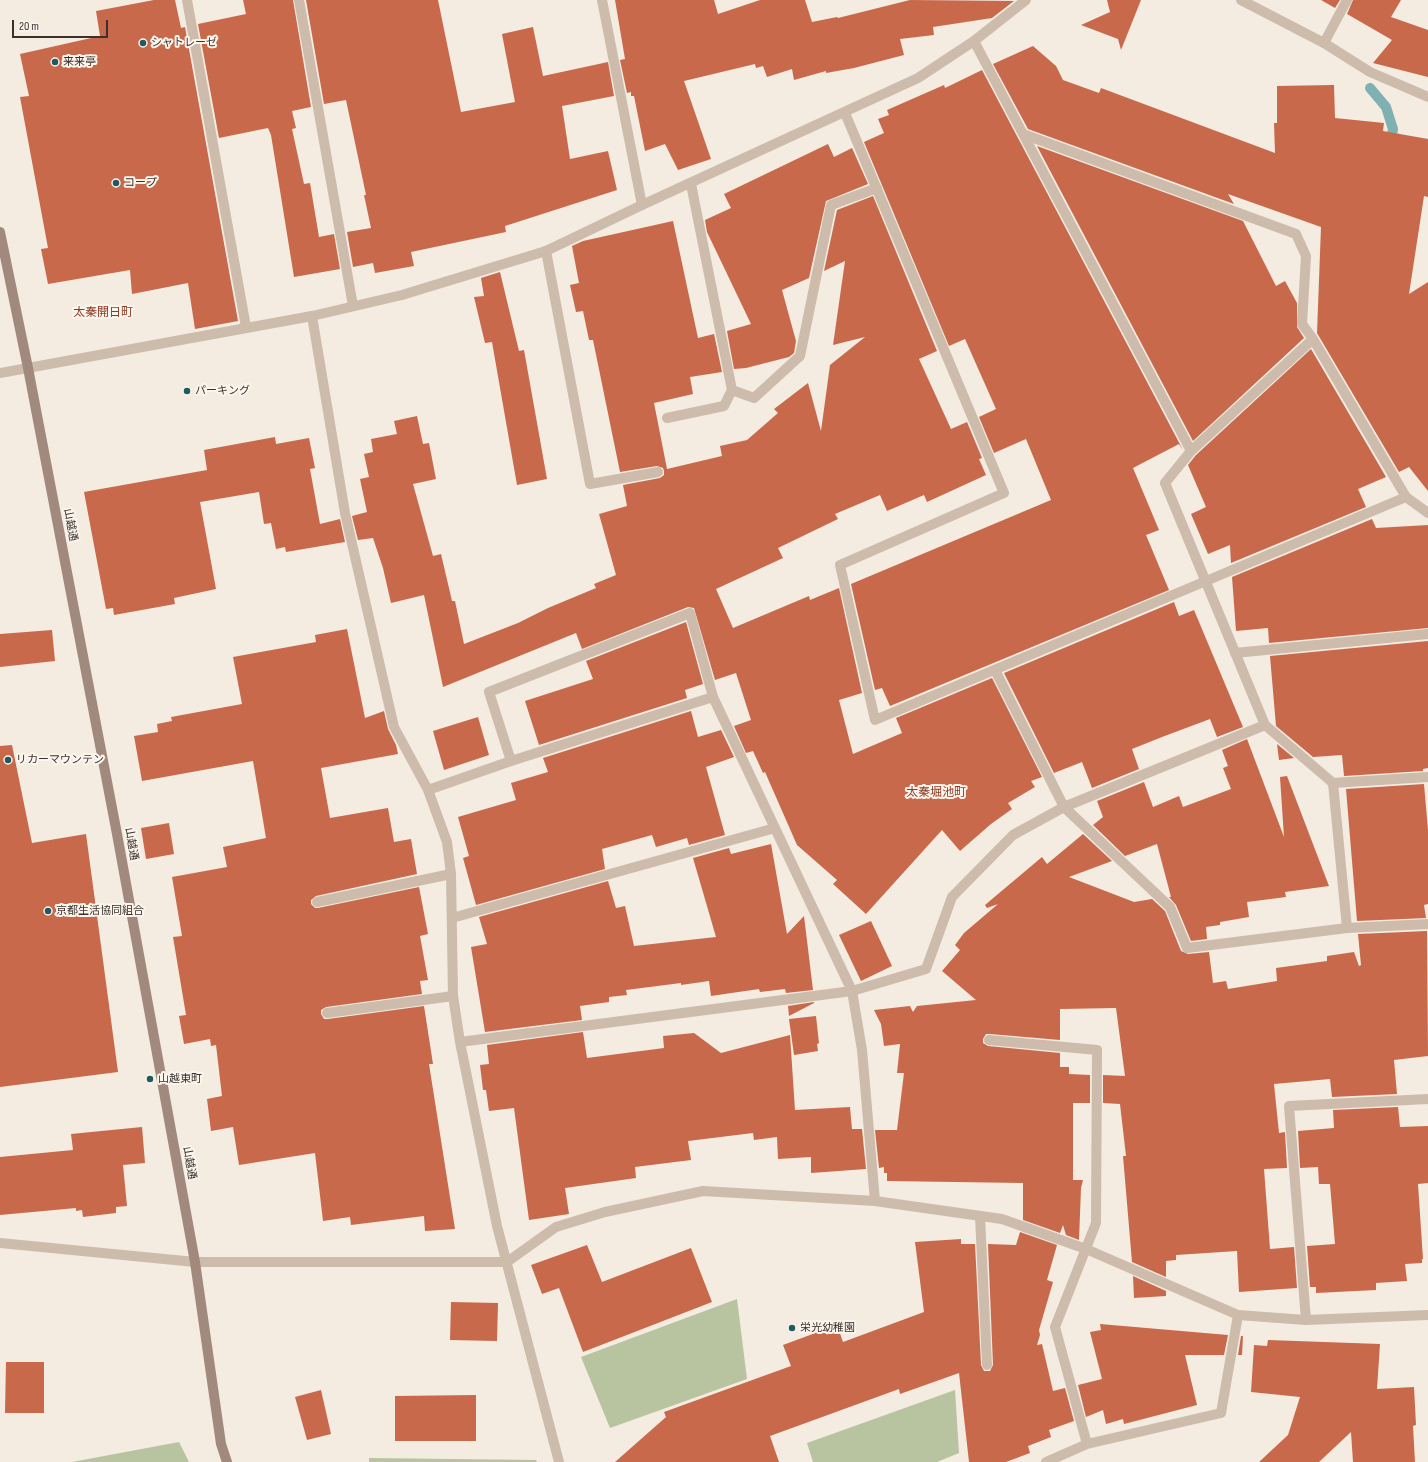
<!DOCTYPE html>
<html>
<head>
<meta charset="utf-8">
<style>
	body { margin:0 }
	#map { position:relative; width:1428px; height:1462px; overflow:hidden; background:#f4ebe1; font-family:"Sofia Sans Condensed",sans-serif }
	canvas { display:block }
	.scale { position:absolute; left:12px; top:20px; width:96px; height:18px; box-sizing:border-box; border:2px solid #3b302b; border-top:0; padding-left:5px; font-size:12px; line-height:14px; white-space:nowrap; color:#3b302b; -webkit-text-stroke:3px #fbf5ee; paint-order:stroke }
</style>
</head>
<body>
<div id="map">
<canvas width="1428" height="1462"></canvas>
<div class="scale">20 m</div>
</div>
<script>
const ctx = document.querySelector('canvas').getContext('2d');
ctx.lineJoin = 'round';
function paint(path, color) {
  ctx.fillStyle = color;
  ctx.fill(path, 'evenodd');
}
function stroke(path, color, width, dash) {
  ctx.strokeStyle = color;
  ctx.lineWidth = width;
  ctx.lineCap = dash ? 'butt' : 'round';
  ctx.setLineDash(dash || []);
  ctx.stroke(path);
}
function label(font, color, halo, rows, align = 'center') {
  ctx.font = font + ' "Sofia Sans Condensed","Noto Sans JP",sans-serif';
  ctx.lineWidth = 4;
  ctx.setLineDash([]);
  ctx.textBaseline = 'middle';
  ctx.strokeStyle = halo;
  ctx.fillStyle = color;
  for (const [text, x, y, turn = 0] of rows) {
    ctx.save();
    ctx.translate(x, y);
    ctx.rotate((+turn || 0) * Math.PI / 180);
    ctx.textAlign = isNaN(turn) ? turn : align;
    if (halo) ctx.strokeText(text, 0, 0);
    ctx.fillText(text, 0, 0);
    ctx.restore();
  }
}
const green = new Path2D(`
	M737,1299L747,1379L610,1428L581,1357Z
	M955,1390L959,1453L937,1462H813L807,1443Z
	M179,1442L189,1462H72Z
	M369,1458L536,1460L537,1462H369Z`);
const stream = new Path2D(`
	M1370,88L1386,107L1393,129L1390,145`);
const building = new Path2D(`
	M154,0H175L181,28L185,27L238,321L195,329L188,283L132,294L130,270L48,284L41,249L48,248L20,97L29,96L20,54L100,36L96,11Z
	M243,0H293L311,107L292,111L296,128L292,129L304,184L310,183L319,237L334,234L340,269L294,277L271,135L268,128L219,138L198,24L246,14Z
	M306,0H438L461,112L515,102L502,34L533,27L543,76L608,62L614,96L562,106L570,159L608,151L617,190L505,226L506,232L411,252L414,266L375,273L373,263L353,267L347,232L371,228L364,195H366L346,100L324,104Z
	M615,0H714L718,14L760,0H805L812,22L837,17L838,18L910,0L1014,1L992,18L933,27L934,35L900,39L904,55L854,68L826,73V71L794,80L792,69L767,77L763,66L756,68L755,64L684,81L711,159L678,170L665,144L645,151L634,96H631V92L627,93L620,60L625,59Z
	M1107,0H1141L1121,50L1118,39L1081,25L1110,12Z
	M1321,0H1340L1335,8Z
	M1353,0H1401L1391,17L1428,30V77L1373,63L1392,40L1347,14Z
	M1033,46L1056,66L1063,80L1099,93L1101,88L1275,153L1274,123H1277V86L1334,85L1335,118L1384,123L1383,131L1428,139V197L1424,196L1409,294L1428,282V491L1409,467L1399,472L1317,333L1321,227L1228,194L1234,204L1028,129L993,64Z
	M982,70L1183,450L1179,444L1133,468L1159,530L1146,535L1169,590L890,706L882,688L875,690L851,584L1051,500L1026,439L994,453L979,417L996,409L965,339L949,346L864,142L884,133L878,119L889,115L887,110L944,85L945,88Z
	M828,144L834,157L852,148L868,184L826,201L809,278L782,290L796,341L794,353L789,357L746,368L734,369L727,331L751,324L707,232L705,220L731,208L724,194Z
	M1037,146L1243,221L1276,286L1285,281L1297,303V327L1304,338L1193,441Z
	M873,196L937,351L919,359L951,429L967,422L982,458L979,459L986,475L927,502L924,495L887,511L880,495L835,514L838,519L778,548L783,558L716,589L733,628L809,596L810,600L839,588L862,693L839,700L853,754L902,733L896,718L992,678L1042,777L1031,781L1035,787L1008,803L1012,809L991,824L960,851L942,830L866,914L833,884L837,880L797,845L765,772L763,773L753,751L746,753L734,726L751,720L736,673L715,680L694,608L688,607L582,649L576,633L443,687L424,595L391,603L383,568L373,538L358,540L352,516L367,512L360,479L369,477L364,454L373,452L371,439L397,434L394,421L417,416L423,444L429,443L436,479L413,484L433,556L441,554L452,601H455L464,644L518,623L548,608L596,588L594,584L616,575L599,514L627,506L623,485L660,478L664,475V471L663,468L657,466L620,472L593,340H589L583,311L576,312L570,285L579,283L572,246L583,241L673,221L698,338L714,334L722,372L690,377L693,394L654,403L667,469L722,456L720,446L747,440L778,413L774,409L808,383L821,431L830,365L865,337L833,345L845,261L824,271L837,210Z
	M500,272L519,351L524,350L547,479L517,485L492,342L485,343L474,297L484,296L481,278Z
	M1311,349L1386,477L1358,489L1366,507L1231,563L1230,545L1208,554L1191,514L1206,507L1188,465L1196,455Z
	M275,437L276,444L309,438L315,468L310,469L320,524L340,519L345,542L286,552L285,547L276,549L271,523L264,524L259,492L200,502L216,589L174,598L175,604L114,615L113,608L106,609L84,492L207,470L204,450Z
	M1372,519L1376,528L1428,525V628L1269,643L1268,628L1236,631L1232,577Z
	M1174,602L1179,616L1194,610L1243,727L1217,737L1210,719L1162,737L1132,749L1139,769L1092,788L1082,762L1054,773L1004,673Z
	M686,622L703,684L685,690L687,698L539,745L525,701L593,679L586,661Z
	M347,629L365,718L384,711L388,729L396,745L398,754L321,768L330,818L388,808L394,842L411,839L417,874L316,896L311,900V904L315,908H318L419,887L428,934L420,936L428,980L420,981L422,994L326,1007L321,1010V1014L324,1019H328L424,1006L433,1064H429L455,1229L425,1231L424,1216L351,1225L350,1217L323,1221L315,1153L239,1165L233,1127L211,1131L207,1099L222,1096L216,1045L211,1046L210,1039L184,1044L179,1016L186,1015L173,937L182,936L172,877L227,867L223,847L266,838L253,761L142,781L134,736L158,732L157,724L172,721L171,717L242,704L233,657L316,642L315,635Z
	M52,630L55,661L0,667V634Z
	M1428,641V768L1423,769V771L1344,776L1342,755L1313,757L1276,726L1270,656Z
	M691,711L698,737L721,730L734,757L706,767L725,835L689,845L687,838L656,847L652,835L602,849L605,869L476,905L463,858L469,856L458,817L516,800L511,783L548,772L543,758Z
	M478,717L489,755L444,770L433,731Z
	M1247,739L1284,837L1280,777L1287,776L1329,886L1285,892L1286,897L1247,902L1249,917L1220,922V925L1206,927L1207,939L1191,941L1176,905L1169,897H1171L1157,844L1125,856L1093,825L1103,817L1097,801L1144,782L1153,807L1179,796L1183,807L1231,789L1223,768L1228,766L1222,750Z
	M1277,744L1294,758L1279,760Z
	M12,745L32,843L86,834L118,1072L0,1087V746Z
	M1424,784L1428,830V904L1424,905L1426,918L1357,921L1346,789Z
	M169,823L174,854L146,859L141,828Z
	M1083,834L1112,861L1069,877L1134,902L1152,899L1165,911L1181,951L1188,954L1209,952L1213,983L1226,981L1228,989L1277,981L1276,968L1327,961V956L1354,952L1359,966L1361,965L1358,934L1427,931L1428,1056L1394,1060L1397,1094L1332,1097L1330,1079L1274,1084L1279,1133L1285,1132L1287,1168L1264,1169L1270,1249L1294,1247L1297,1288L1239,1292L1237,1251L1176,1255V1260L1166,1261V1277L1132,1262L1123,1156H1126L1120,1104L1103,1103V1075L1125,1076L1116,1008L1060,1009V1040L990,1034H986L983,1039V1043L988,1046L1060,1053V1067H1069V1074L1090,1075V1103H1073V1180H1083L1081,1188L1079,1240L1066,1235L1063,1225L1060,1233L1023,1220V1183L887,1181V1173H884V1167L879,1168L875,1130H897L904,1073H897L900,1044L884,1046L881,1024L874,1010L910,1006L913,1012L917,1006L976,1000L942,971L960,950L955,945L964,933L998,904L987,908L985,905L1042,857L1047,864Z
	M771,844L787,934L804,916L813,990L786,993L785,989L760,992L759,989L711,996L709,981L681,985V983L626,990L627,995L609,997V1002L580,1006L582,1020L485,1032L471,947L487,944L479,917L608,881L616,908L625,906L634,946L716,937L693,858L729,848L731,854Z
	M871,921L892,966L861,981L839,935Z
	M814,1002V1003L789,1016L788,1006Z
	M816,1016L819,1043L817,1044L818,1051L794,1055L789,1019Z
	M583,1032L587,1058L664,1048L663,1036L694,1033L721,1053L790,1035L795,1110L850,1107L852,1129H862L866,1169L811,1173V1157L778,1159L777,1137L754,1140L753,1133L688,1141L691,1160L635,1167L636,1178L565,1188L569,1214L529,1220L514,1108L489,1111L486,1090H483L480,1065L489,1064L487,1045Z
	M1398,1107L1400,1127L1428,1126V1183L1418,1184L1423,1259H1422V1263L1405,1264L1407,1281L1376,1283V1290L1316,1293V1287H1310L1307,1246L1335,1244L1330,1184H1319L1318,1167L1300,1168L1298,1131L1334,1128L1333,1110Z
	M142,1127L145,1163L123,1165L127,1206L116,1207V1213L83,1217L82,1210L76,1211V1208L0,1215V1157L73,1150L71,1134Z
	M1020,1232L1057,1245L1047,1280L1053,1282L1039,1330L1040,1335L1037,1345L1042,1344L1053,1391L1065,1388L1074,1421L1049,1430L1051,1437L1028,1446L1030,1453L1006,1462H969L959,1373L900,1394L899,1389L770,1436L779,1462H615L666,1417L664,1412L791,1366L783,1345L837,1325L843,1342L924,1312L915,1242L961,1239V1244H975L981,1365L984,1371H990L993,1365L988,1244L1016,1245Z
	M587,1245L602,1282L691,1248L712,1302L583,1352L559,1288L542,1294L531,1265Z
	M1133,1276L1166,1291V1296L1134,1298Z
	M451,1302L498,1303L497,1341L450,1340Z
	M1100,1324L1228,1335L1224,1355H1185L1197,1405L1124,1424L1123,1419L1106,1424L1103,1410L1086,1417L1078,1385L1102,1379L1090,1332L1101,1330Z
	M1241,1336H1243L1242,1355H1238Z
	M1268,1340L1380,1344L1377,1389L1414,1387L1416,1425L1413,1426L1415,1462H1353L1351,1432L1319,1462H1259L1288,1435L1300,1397L1251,1392L1254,1345L1267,1346Z
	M6,1362H44V1413H5Z
	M321,1390L331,1434L307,1440L295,1397Z
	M476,1395V1441H395V1396Z`);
const lane = new Path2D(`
	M187,0L246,327
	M602,0L642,205
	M1324,43L1347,0
	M845,113L1004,493L840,565L875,720L1406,497
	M691,184L732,390L754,398L800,356L831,205L877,188
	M546,251L590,484L658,472
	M667,418L724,406L732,390
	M1235,653L1428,634
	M995,670L1064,807L1170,907L1187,948L1347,928L1428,924
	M511,761L489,692L690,613L713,697
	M1333,783L1347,928
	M317,902L451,874
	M452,918L775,828
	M852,991L862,1050L875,1201
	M327,1013L453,996
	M989,1040L1097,1050L1096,1223L1055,1327L1087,1444
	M980,1216L987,1365
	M1306,1320L1289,1106L1428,1099
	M1046,1462L1087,1444L1221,1413L1238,1315`);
const street = new Path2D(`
	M299,0L353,306
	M1241,0L1324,43L1370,72L1428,97
	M974,41L1023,134L1296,234L1306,256L1302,324L1313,339L1406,497L1428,513
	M1023,134L1191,451
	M312,316L345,513L394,727L428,790L447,842L451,874L453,996L460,1042L497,1226L559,1462
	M1313,339L1191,451L1165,483L1265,725L1333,783L1428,777
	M0,373L312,316L402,295L546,251L642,205L918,78L974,41L1026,0
	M428,790L511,761L713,697L852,991
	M460,1042L852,991L926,969L952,897L1013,835L1064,807L1265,725
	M0,1243L195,1262H507L556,1227L605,1212L703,1191L875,1201L1002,1219L1086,1249L1238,1315L1306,1320L1428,1315`);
const secondary = new Path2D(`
	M0,232L28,368L117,834L195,1262L221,1444L227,1462`);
const markers = [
	[143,43,4,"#1f5a5e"],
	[55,62,4,"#1f5a5e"],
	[116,183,4,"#1f5a5e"],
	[187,391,4,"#1f5a5e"],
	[8,760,4,"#1f5a5e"],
	[48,911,4,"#1f5a5e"],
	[150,1079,4,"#1f5a5e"],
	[792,1328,4,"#1f5a5e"]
];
const poiNames = [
	["シャトレーゼ",151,43],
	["来来亭",63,62],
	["コープ",124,183],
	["パーキング",195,391],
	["リカーマウンテン",16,760],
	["京都生活協同組合",56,911],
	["山越東町",158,1079],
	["栄光幼稚園",800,1328]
];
const streetNames = [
	["山越通",70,525,79],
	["山越通",131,844,80],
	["山越通",189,1163,80]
];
const neighbourhoodNames = [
	["太秦開日町",103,313],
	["太秦堀池町",936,793]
];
paint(green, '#b8c4a0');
stroke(stream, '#7fb0b2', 10);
paint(building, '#c8694b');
stroke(lane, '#cdbbac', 10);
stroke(street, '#cdbbac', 10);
stroke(secondary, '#a18a7d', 10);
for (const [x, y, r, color] of markers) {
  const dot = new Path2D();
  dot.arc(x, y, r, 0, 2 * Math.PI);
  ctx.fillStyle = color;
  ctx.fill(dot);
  stroke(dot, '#fbf5ee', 1.5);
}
label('11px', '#3b302b', '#fbf5ee', poiNames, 'left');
label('11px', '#3b302b', '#fbf5ee', streetNames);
label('12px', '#8c3b22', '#fbf5ee', neighbourhoodNames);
</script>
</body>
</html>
